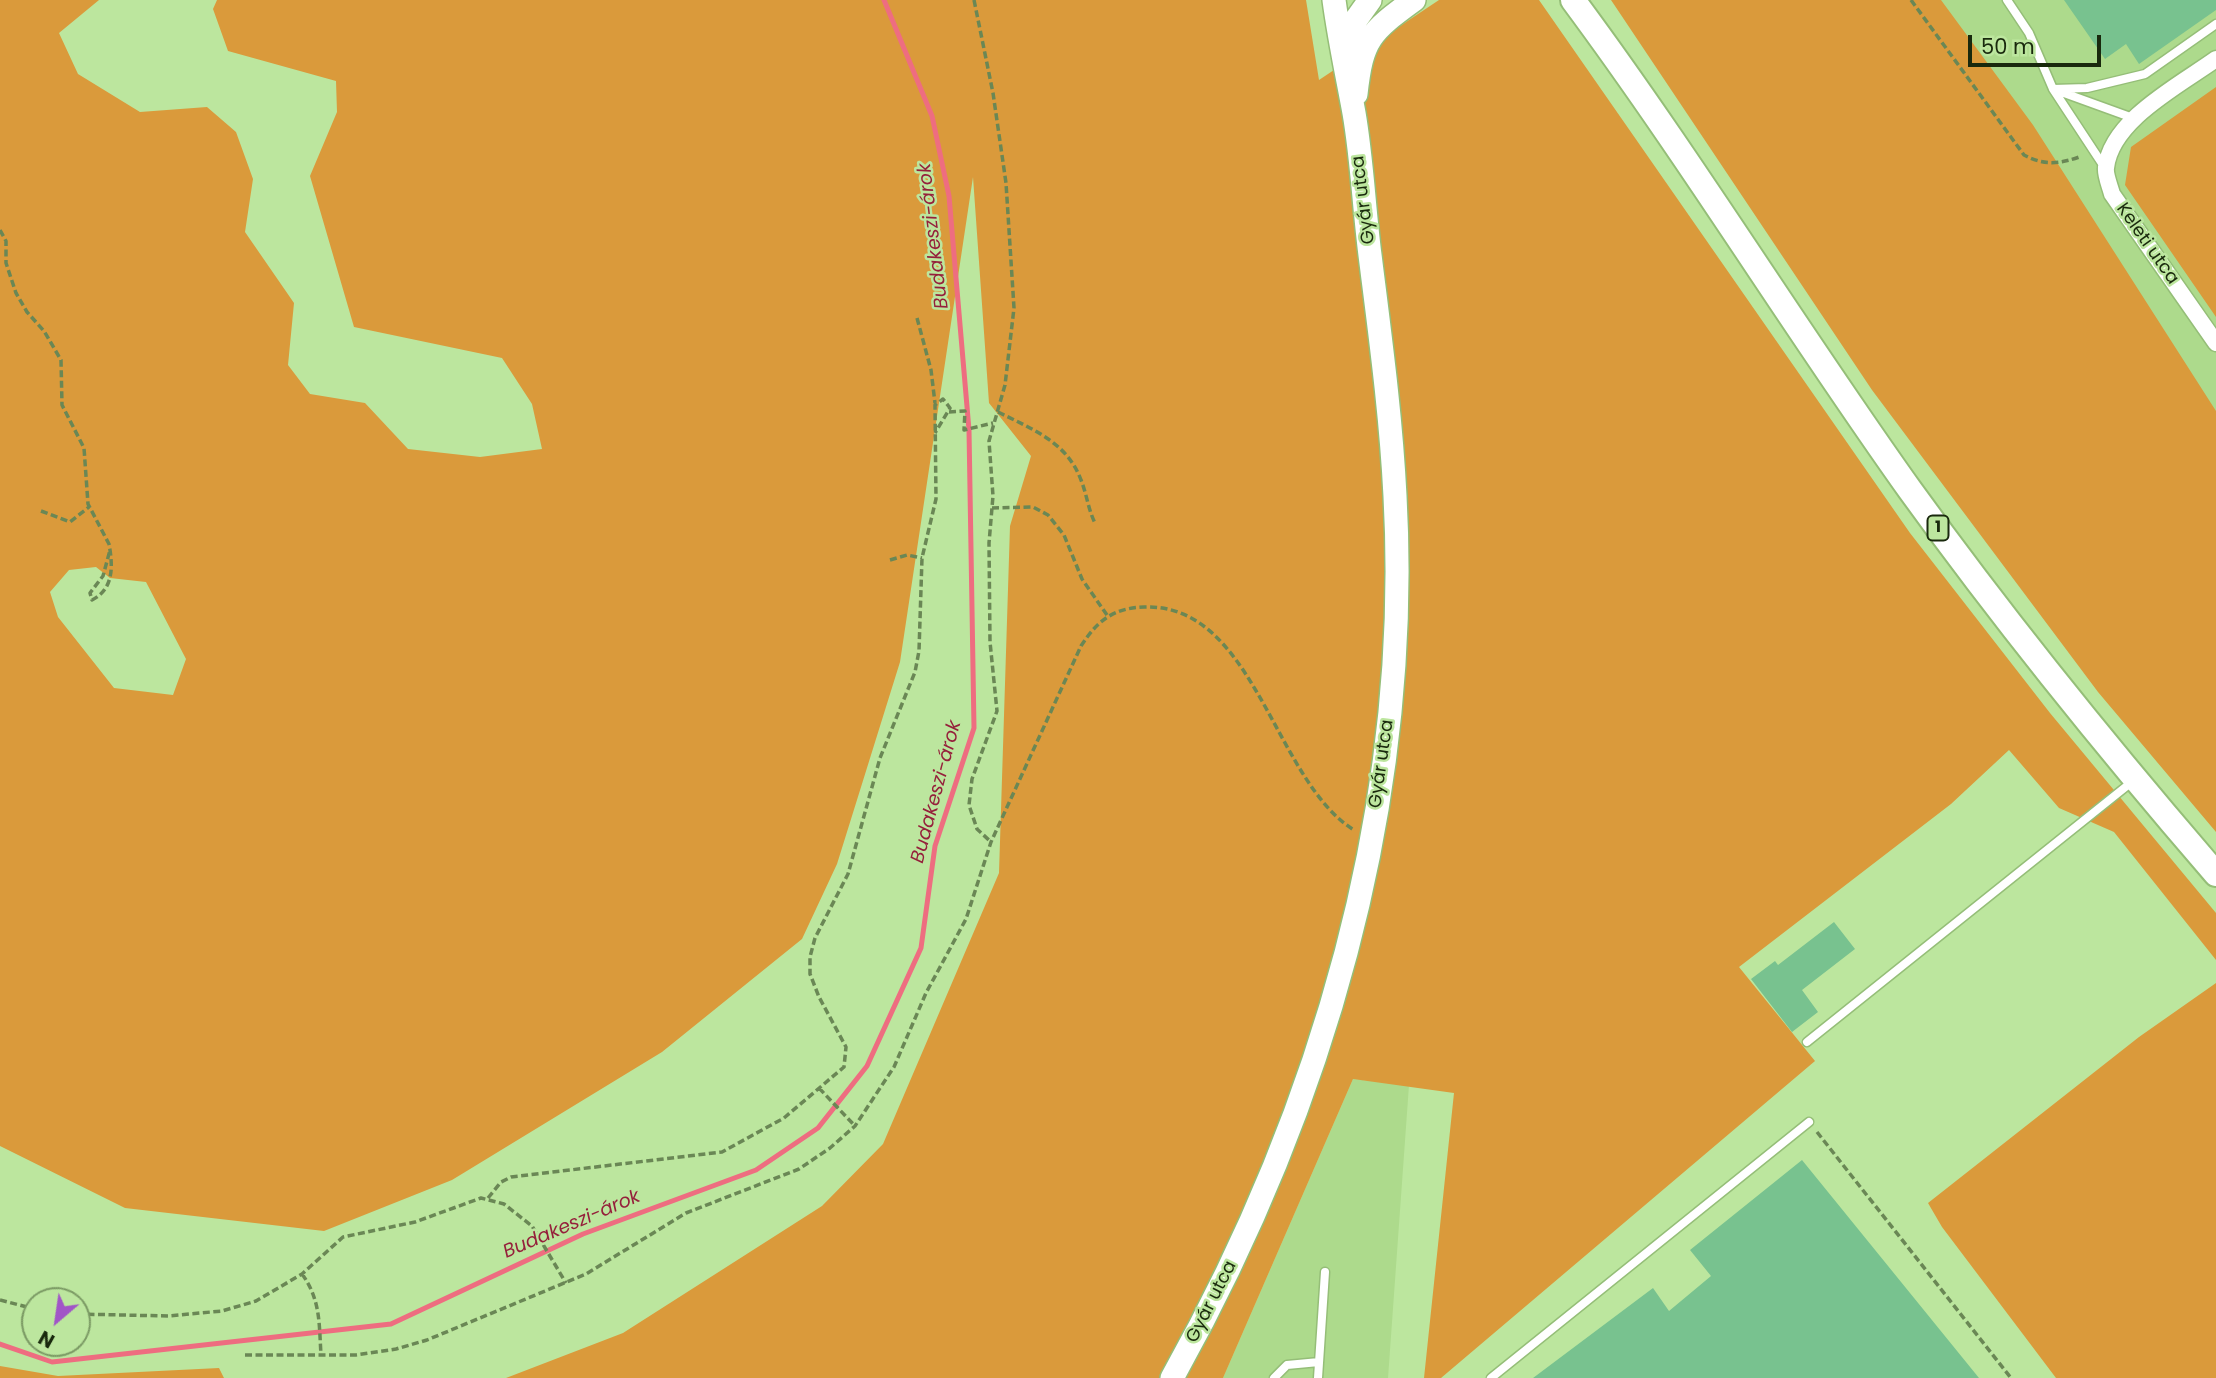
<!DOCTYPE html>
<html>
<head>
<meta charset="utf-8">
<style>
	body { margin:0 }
	#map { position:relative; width:2216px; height:1378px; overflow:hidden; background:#bce69e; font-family:Poppins,sans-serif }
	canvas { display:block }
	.north { position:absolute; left:21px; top:1287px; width:70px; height:70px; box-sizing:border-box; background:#bce69e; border:2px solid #7b9a64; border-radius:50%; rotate:209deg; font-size:19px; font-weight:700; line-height:28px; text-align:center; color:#19290d }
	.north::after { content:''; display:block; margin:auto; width:24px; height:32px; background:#a155c7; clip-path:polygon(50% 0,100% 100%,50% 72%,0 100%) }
	.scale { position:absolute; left:1968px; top:35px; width:133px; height:32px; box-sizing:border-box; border:4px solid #19290d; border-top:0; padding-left:9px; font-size:21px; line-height:24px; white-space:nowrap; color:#19290d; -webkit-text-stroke:5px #bce69e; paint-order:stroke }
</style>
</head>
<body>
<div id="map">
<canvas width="2216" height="1378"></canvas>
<div class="north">N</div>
<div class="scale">50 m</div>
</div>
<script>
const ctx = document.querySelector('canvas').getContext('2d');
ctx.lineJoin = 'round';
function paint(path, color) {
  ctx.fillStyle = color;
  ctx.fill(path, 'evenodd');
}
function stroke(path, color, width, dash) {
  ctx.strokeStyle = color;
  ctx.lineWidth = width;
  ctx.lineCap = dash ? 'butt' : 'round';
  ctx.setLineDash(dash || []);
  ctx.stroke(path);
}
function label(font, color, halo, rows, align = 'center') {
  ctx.font = font + ' Poppins,sans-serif';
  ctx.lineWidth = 5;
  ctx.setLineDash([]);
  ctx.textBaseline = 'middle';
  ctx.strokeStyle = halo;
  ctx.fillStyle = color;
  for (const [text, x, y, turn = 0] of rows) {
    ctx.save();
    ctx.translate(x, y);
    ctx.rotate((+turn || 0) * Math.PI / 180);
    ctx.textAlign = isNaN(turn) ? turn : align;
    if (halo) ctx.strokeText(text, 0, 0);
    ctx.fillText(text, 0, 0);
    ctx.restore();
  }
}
const built = new Path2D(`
	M1937,0H2216V435Z
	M1353,1079L1409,1085L1388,1378H1223Z`);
const green = new Path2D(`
	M0,0H99L59,33L78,74L140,112L207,107L236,132L253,179L245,232L294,303L288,365L310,394L365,403L408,449L480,457L542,449L532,404L502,358L354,327L310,176L337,112L336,81L228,51L213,9L217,0H1306L1319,80L1439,0H1539L1910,533L2050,713L2216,913V960L2114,832L2059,808L2009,750L1951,804L1739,967L1815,1061L1441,1378H1424L1454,1093L1353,1079L1223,1378H506L623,1333L822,1206L883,1144L999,873L1010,526L1031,456L989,403L973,177L900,662L837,864L802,939L662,1052L452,1180L324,1231L125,1208L0,1146ZM96,567L110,578L146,582L186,659L173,695L114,688L58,617L50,592L69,570Z
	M1611,0H1941L2033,125L2216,411V832L2098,692L1872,390Z
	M2216,87V317L2125,185L2131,147Z
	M2216,983V1378H2056L1942,1227L1928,1203L2139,1037Z
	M0,1366L58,1376L219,1368L224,1378H0Z`);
const stream = new Path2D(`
	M0,1344L52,1362L391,1324L583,1234L756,1170L818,1128L867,1066L921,948L935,846L974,728L969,430L949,196L932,116L884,0`);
const building = new Path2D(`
	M2064,0H2216V10L2139,64L2126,44L2105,59Z
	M1834,922L1855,949L1802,990L1818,1012L1792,1032L1751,979L1775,961L1778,965Z
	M1802,1160L1979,1378H1533L1653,1288L1669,1311L1711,1276L1690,1250Z`);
const path = new Path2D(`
	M974,0L993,93L1006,183L1014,308L1005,385L989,441L993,496L989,543L990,642L997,711L972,779L969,805L977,829L991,842
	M1911,0L2024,155C2045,166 2060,164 2082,156
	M0,230L6,241V263L16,293L27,312L44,331L61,360L62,405L84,448L88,504L109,544C113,566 114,589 92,600L90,593L103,576L110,550
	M917,318L931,370L935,403
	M949,412L965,411L964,430L993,423
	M998,412C1032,429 1067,442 1081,480C1087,495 1088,509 1095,523
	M992,508L1033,507L1048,515L1064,535L1082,579L1107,615
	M41,511L70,522L89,507
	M890,560L907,555L922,558
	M819,1088L855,1126
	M1817,1132L2011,1378
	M488,1198L501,1182L511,1177L722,1152L784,1118L844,1067L846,1047L819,997L810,974V957L815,938L848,874L880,758L915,672L919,651L922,558L936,499L935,405L943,399L950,408L935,433
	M302,1274C321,1300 319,1325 321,1355
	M0,1300L35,1309
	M77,1314L168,1316L222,1311L256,1301L302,1274L343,1237L415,1222L481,1198L504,1204L532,1226L566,1283
	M245,1355H356L396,1349L427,1340L586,1274L686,1213L799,1169L830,1148L855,1126L894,1067L926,993L966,919L991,842L1081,646C1097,621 1113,608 1144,607C1255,603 1274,781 1354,830`);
const lane = new Path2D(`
	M2007,0L2029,33L2053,89L2087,88L2145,74L2216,24
	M2105,168L2053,89L2133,118
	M1807,1042L2133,781
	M1274,1378L1287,1365L1319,1362
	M1318,1378L1325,1272
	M1491,1378L1809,1122`);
const street = new Path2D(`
	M2216,59C2180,85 2111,120 2106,168C2105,175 2110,186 2112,194L2216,343`);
const secondary = new Path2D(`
	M1343,51L1350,28L1370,0
	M1356,94C1362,39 1370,32 1414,0
	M1172,1378C1322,1110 1412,805 1395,496C1391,415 1380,335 1370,255C1364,208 1362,159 1354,113C1347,75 1339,38 1334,0`);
const primary = new Path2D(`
	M1573,0C1691,159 1795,329 1910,490C2006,623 2109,750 2216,874`);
const shields = [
	[1938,528,21]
];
const shieldNames = [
	["1",1938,528]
];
const streetNames = [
	["Gyár utca",1364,200,-97],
	["Keleti utca",2147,244,55],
	["Gyár utca",1382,764,-82],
	["Gyár utca",1212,1302,-63]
];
const waterNames = [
	["Budakeszi-árok",934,236,-97],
	["Budakeszi-árok",937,792,-75],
	["Budakeszi-árok",572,1225,-23]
];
paint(built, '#adda8c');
paint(green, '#da9a3b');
stroke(stream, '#ee6d80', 5);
paint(building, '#78c28f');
stroke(lane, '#95be78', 11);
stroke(street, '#95be78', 19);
stroke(secondary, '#95be78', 26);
stroke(primary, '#95be78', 28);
stroke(path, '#6a8755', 3.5, [7, 3.5]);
stroke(lane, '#fff', 8);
stroke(street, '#fff', 16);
stroke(secondary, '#fff', 23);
stroke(primary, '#fff', 24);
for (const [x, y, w] of shields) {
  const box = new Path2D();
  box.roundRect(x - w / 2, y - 12.5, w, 25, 5);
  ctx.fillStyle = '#bce69e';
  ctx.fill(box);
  stroke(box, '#19290d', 2);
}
label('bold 16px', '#19290d', null, shieldNames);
label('18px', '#19290d', '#bce69e', streetNames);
label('italic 19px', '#95203b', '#bce69e', waterNames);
</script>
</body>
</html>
